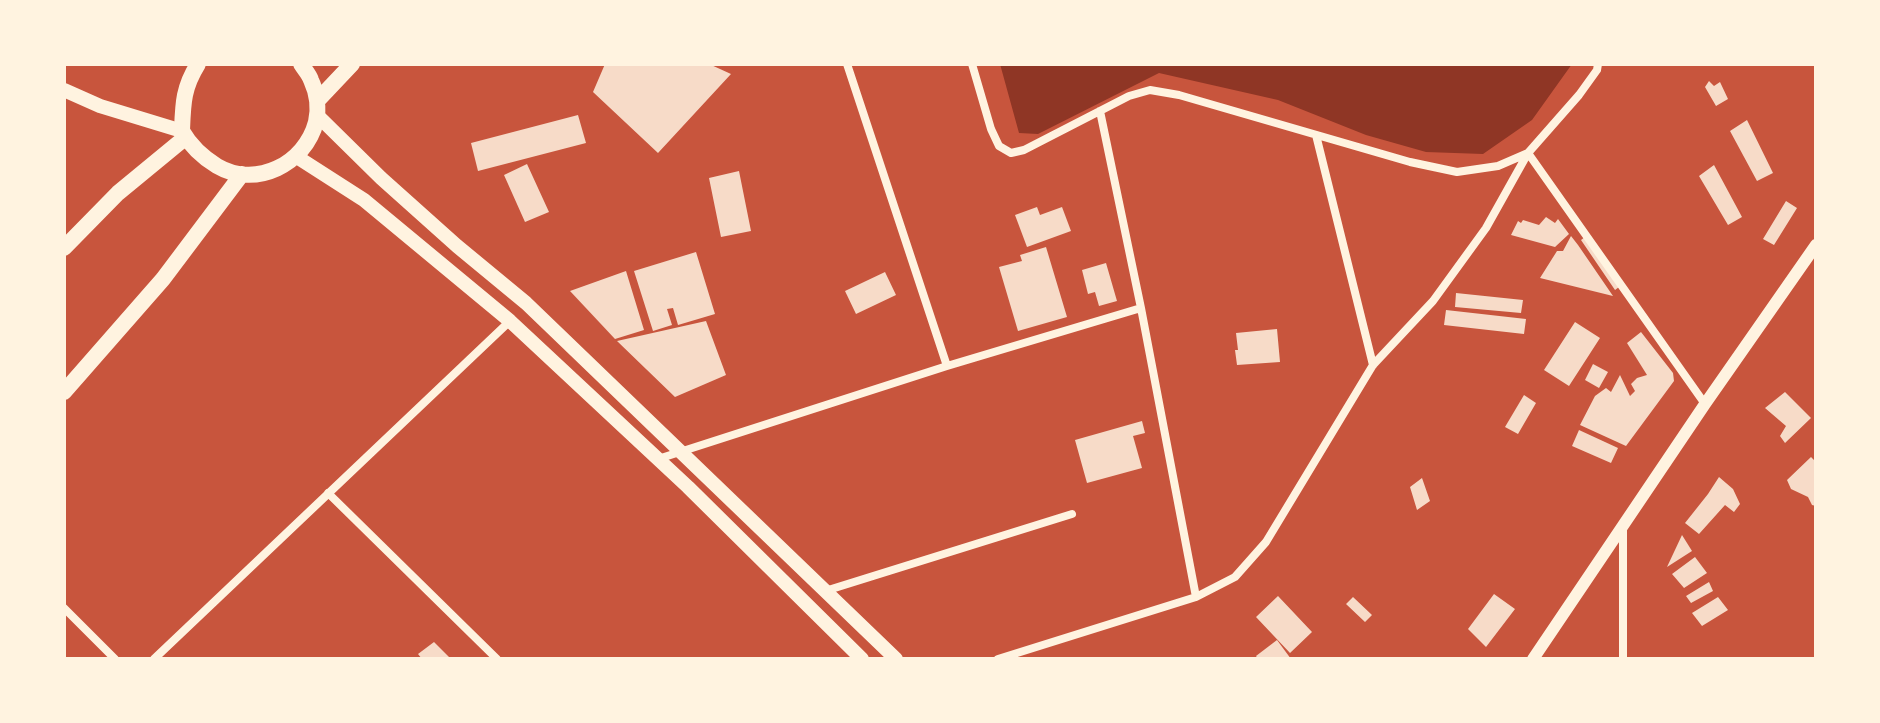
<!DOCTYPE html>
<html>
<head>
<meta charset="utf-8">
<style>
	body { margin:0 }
	#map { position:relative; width:1880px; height:723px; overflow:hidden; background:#c8553d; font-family:"Archivo Narrow",sans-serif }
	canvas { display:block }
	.frame { position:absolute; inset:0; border:66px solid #fff3e0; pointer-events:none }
</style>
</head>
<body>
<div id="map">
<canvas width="1880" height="723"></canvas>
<div class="frame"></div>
</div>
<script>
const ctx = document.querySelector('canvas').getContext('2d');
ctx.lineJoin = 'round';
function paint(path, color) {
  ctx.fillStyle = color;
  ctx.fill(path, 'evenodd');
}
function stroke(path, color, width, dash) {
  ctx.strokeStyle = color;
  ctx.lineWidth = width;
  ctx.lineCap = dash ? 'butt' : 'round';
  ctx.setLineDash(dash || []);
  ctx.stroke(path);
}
const water = new Path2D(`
	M1000,64H1572L1532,120L1483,154L1426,152L1366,135L1278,100L1159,73L1038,134L1019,133Z`);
const building = new Path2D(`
	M605,64H709L731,74L658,153L593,92Z
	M1709,81L1714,86L1720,82L1728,99L1716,106L1705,87Z
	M578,115L586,143L478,171L471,143Z
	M1747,120L1773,173L1757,181L1730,131Z
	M527,164L549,212L525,222L504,175Z
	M1714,165L1742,217L1728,225L1699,176Z
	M739,171L751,231L721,237L709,178Z
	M1786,201L1797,208L1774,245L1763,239Z
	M1037,207L1040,215L1062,207L1071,231L1027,247L1015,215Z
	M1546,217L1555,223L1558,219L1569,234L1555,247L1511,235L1518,221L1521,223L1523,220L1539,225Z
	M1571,236L1578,245L1613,296L1540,278L1557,251H1563Z
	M1585,237L1619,287L1615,290L1581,240Z
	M1046,247L1067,317L1018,331L999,267L1022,261L1020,255Z
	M696,252L715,314L678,325L673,308L667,309L672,325L653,331L634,271Z
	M1106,263L1117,301L1099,306L1095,292L1088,294L1082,270Z
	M626,271L644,330L615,339L570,291Z
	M885,272L896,295L856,314L845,291Z
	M1456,293L1523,300L1521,313L1455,307Z
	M1446,310L1526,319L1524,334L1444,325Z
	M706,321L726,375L675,397L617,341Z
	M1575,322L1600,338L1569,386L1544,370Z
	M1277,329L1280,362L1237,365L1235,350H1238L1236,333Z
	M1641,332L1673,373L1674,381L1626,446L1580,425L1595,396L1606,388L1611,392L1620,375L1630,396L1635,391L1631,384L1637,378L1647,375L1627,343Z
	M1593,364L1608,372L1599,388L1585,380Z
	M1785,392L1811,418L1785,443L1780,436L1786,426L1765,408Z
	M1524,395L1536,403L1518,434L1505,427Z
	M1142,421L1145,433L1133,436L1142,468L1087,483L1075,440Z
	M1579,430L1618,448L1611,463L1572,446Z
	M1811,457L1816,462V506L1812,505L1808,497L1791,489L1787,480Z
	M1719,477L1733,489L1740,504L1734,512L1725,505L1699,534L1685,523L1708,494Z
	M1422,478L1430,501L1417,510L1410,487Z
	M1682,535L1692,551L1667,567Z
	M1695,557L1707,573L1684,588L1672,574Z
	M1709,582L1713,591L1691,603L1686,596Z
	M1494,594L1515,609L1486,647L1468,629Z
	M1278,596L1312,632L1290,653L1256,617Z
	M1353,597L1372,615L1365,622L1346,604Z
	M1718,597L1728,610L1702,626L1692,613Z
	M1277,640L1291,659H1258L1256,656Z
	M434,642L451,659H422L418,654Z`);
const minor = new Path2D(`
	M847,64L947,366
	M972,64L991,129L999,146L1011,153L1024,150L1129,96L1150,90L1179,95L1410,162L1457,172L1498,166L1528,153L1579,95L1597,70L1598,64
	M1100,111L1141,308L1196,597
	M1316,135L1373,365
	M658,459L947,366L1141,308
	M328,493L497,659
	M1623,526V659
	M825,591L1072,514
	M64,608L115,659
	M154,659L510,321
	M998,659L1196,597L1235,577L1266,542L1373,365L1433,301L1486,228L1528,153L1705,404`);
const tertiary = new Path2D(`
	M1533,659L1705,404L1816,245`);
const secondary = new Path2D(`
	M64,90L100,106L182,131
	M317,115L381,178L457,246L526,303L896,659
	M297,157L364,200L510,321L688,487L862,659`);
const primary = new Path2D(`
	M198,64C183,88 183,104 182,131C190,145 204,158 217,166C256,189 305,164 316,122C319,109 317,93 311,80C309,74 304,69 301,64
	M317,101L352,64
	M64,248L118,193L186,137
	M64,392L163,279L242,174`);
paint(water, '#8f3625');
paint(building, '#f7dbc8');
stroke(minor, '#fff3e0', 8);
stroke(tertiary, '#fff3e0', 12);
stroke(secondary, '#fff3e0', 14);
stroke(primary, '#fff3e0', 16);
</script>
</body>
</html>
